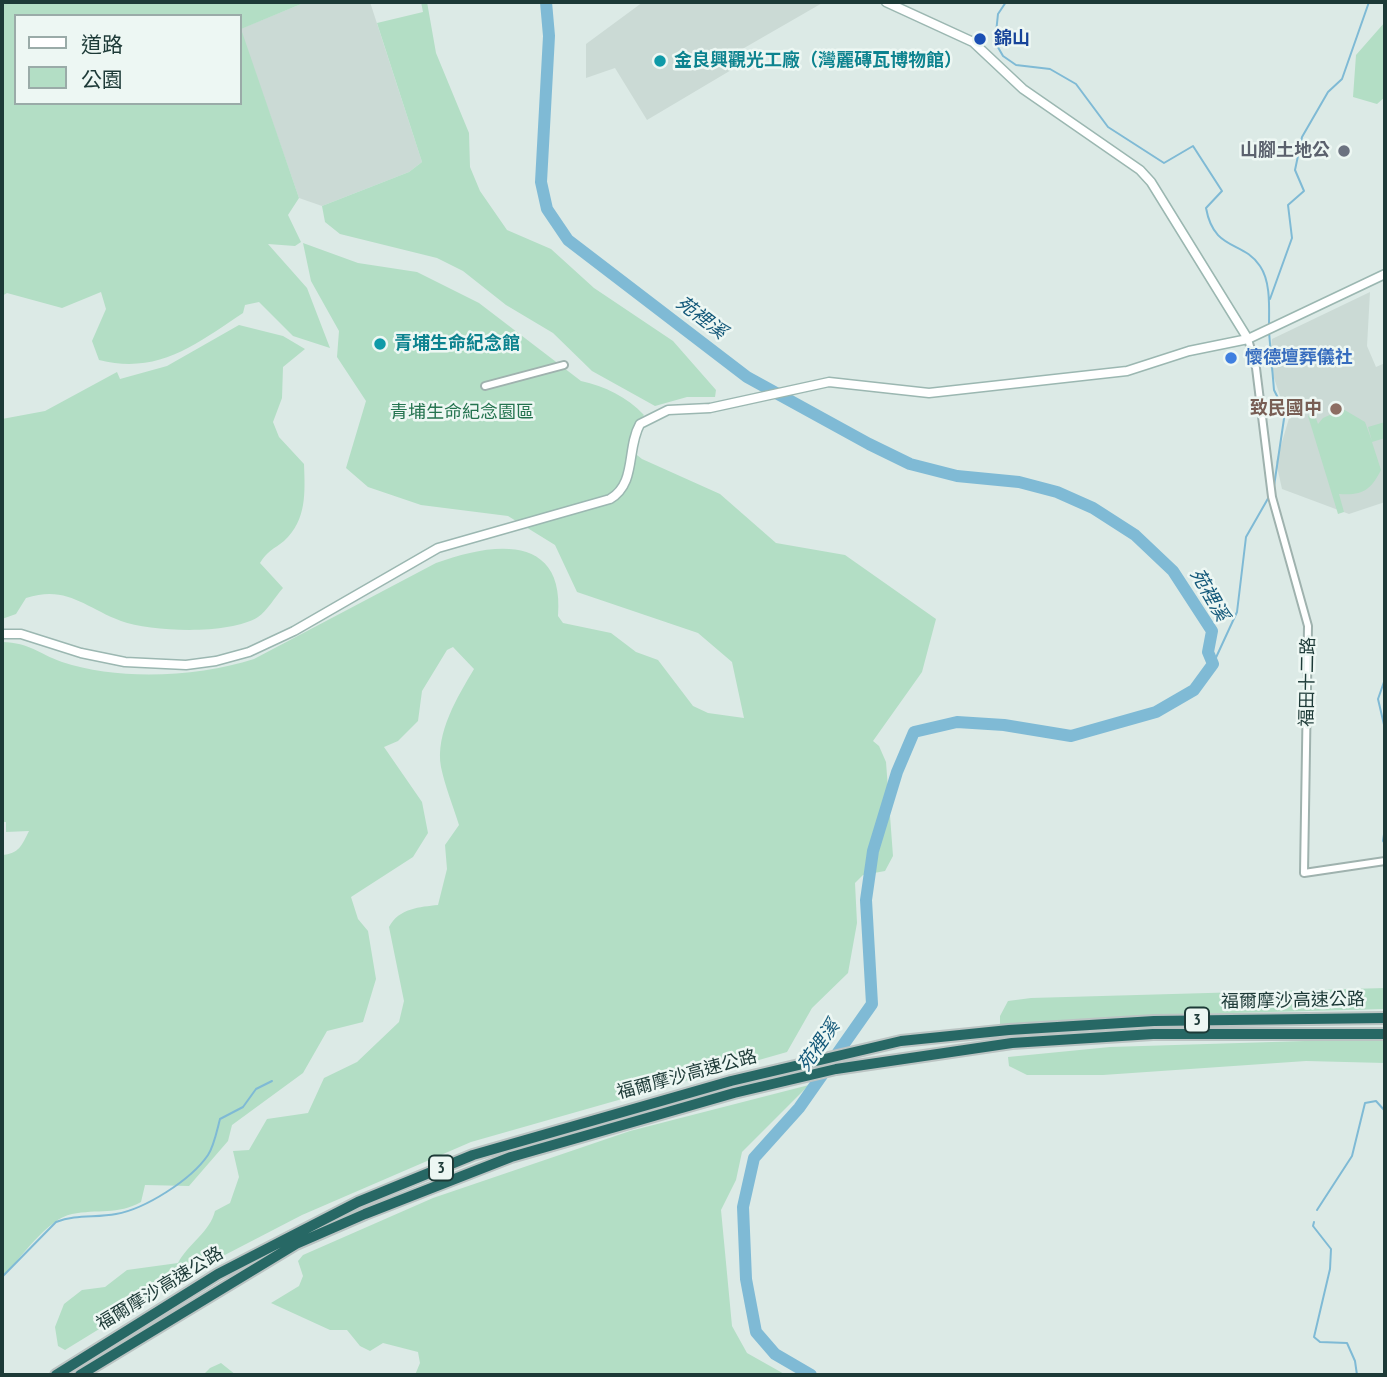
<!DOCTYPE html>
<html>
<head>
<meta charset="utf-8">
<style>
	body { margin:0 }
	#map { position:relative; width:1387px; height:1377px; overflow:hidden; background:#dceae6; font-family:"PT Sans Narrow","Noto Sans TC",sans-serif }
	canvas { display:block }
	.frame { position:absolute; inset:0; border:4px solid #1d3a37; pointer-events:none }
	.legend { position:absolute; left:14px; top:14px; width:228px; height:91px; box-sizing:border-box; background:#edf7f3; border:2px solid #9aaba8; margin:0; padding:9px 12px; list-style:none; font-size:21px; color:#1d3a37 }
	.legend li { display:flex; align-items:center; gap:14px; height:35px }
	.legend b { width:35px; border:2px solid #9aaba8 }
</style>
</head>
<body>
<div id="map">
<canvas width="1387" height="1377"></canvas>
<div class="frame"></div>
<ul class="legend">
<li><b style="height:9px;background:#fff"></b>道路</li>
<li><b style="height:19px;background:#b3dec5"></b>公園</li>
</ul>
</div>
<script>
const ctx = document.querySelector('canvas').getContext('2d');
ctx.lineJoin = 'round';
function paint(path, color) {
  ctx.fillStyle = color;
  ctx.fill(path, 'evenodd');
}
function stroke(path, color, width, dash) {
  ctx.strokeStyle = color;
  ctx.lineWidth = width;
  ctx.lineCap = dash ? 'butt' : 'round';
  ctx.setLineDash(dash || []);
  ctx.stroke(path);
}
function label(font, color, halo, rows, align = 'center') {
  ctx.font = font + ' "PT Sans Narrow","Noto Sans TC",sans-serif';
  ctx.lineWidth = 5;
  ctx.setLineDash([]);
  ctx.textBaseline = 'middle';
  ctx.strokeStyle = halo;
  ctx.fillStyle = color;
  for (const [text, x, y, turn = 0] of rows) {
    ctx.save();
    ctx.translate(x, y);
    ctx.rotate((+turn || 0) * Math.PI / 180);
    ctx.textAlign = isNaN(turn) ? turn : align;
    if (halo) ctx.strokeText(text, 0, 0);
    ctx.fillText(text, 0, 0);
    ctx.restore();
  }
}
const built = new Path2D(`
	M306,2H370L422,162L409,172L322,206L299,198L240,29Z
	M643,2H824L732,55L738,66L647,120L615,68L586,78V44Z
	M1370,292L1367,346L1376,367L1385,363V502L1349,514L1282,489L1276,462L1290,415L1282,402L1269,363L1272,339Z`);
const green = new Path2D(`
	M2,2H306L241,29L299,198L288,215L301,242L295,246L268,244L307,288L330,348L293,336L259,302L245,305L243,313C196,344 159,375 99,360L92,341L106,309L101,292L62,308L7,293L2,296ZM16,16H240V103H16Z
	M421,2H427L436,53L469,133L470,167L480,191L507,230L551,249L594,288L673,341L716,390L715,397H687L655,406L592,371L553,333L506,305L463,271L437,258L340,234L325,222L322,206L409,172L422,162L377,23L423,12Z
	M1385,22V97L1377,104L1353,97L1356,55Z
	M303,243L358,263L417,272L479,303L581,381C605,386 627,397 644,415L633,428L628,448L642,459L720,494L776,543L845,555L936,619L922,672L873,741L879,746L886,762L893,856L885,871L863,875L855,883L857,923L848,973L812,1008L787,1052L471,1142L302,1215L192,1272L65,1350L58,1346L55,1327L64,1304L82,1290L105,1287L127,1270L178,1263C188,1244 210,1232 215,1211L230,1203L239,1177L233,1151L249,1150L267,1119L308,1113L324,1078L357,1062L399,1022L404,1001L389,927C399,908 420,907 438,905L447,869L445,845L459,825C453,806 445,786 441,767C435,733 458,696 474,669L453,647L447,650L422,691L418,721L398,741L384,747L422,802L428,833L413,857L351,897L358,919L368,931L376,979L363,1022L327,1031L303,1073L232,1125L228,1141L189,1186L145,1185L141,1202C118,1215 97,1209 72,1214C48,1218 19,1260 2,1278V855C19,854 22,845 29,831L6,832V822H2V642C31,643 37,653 62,662C119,681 198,677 254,659L436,563C493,542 565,533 558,616L563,623L611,633L636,652L658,660L693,706L708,713L744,718L732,662L698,633L577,592L555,545L508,516L421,505L368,487L346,468L366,401L337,357L339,331L311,281Z
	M239,325L283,336L305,349L283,367L282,398L273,422L279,437L304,464C305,492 307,520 284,541C274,549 267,551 260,563L283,588C275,597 267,611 258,617C230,635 152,632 121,621C84,607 67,585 26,598L16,614L2,619V419L45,411L117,372L120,379L167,366Z
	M1343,409L1365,422L1372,441L1368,427L1385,422V438L1372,442L1381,470C1371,490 1362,496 1339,494L1344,512L1338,514L1308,416L1314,413L1318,424L1323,418Z
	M1385,988V1009L1157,1015L1000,1026V1016L1008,1001L1031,998Z
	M1337,1040L1385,1041V1063L1306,1061L1103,1075H1027L1009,1066L1008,1057L1110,1047Z
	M809,1085L742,1152L736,1180L721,1210L732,1326L747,1353L786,1375H415L420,1363L418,1352L383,1343L370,1351L360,1346L347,1330H330L271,1303L299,1286L303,1276L298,1261L303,1255L433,1198L630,1131Z
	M221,1363L236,1375H203L210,1368Z`);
const stream = new Path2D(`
	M1006,2L998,14L995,42L1003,56L1016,65L1050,69L1076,84L1108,127L1164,163L1193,146L1222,191L1206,208C1214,252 1243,240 1260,266C1271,282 1269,308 1269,326
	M1270,299L1292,238L1288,205L1304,191L1295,170L1302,137L1328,92L1342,79L1369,2
	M1269,332L1274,390L1285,412L1274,486
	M1213,664L1237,612L1246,537L1270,495
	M1385,679L1378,699L1385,729
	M1385,828L1383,841L1385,844
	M1317,1210L1352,1156L1365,1103L1376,1101L1385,1111
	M1314,1222L1313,1226L1331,1249L1330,1269L1314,1337L1320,1342L1347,1343L1355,1361L1357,1375
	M2,1277L56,1222C76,1214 96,1218 116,1214C145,1209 191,1180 208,1155C214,1146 217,1130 220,1119L243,1107L256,1089L272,1081`);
const river = new Path2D(`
	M546,2L549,36L541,182L547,209L568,240L747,377L869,444L910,464L957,476L1019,482L1057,492L1093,508L1135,535L1173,571L1212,631L1208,652L1213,664L1194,690L1156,712L1071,736L1004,725L957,722L914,732L897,772L873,851L866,900L872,1004L799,1108L754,1158L743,1207L746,1279L756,1332L775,1354L811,1375`);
const minor = new Path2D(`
	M1248,339L1256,368L1272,497L1308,626L1304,873L1385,861
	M485,386L564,365`);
const secondary = new Path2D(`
	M886,2L973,42L1023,89L1140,170L1151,182L1248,339
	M2,634H21L81,653L125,662L186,665L216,661L249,652L294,631L438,548L610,499C637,483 626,449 640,424L668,410L710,408L829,382L929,393L1127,371L1189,351L1248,339L1385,274`);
const motorway = new Path2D(`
	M56,1375L218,1274L358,1202L473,1155L731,1081L901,1041L1009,1030L1154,1021L1385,1018
	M80,1375L296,1244L365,1214L511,1157L734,1093L836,1069L1012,1043L1153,1034H1385`);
const markers = [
	[980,39,7,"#1a4fb4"],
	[660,61,7,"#0f9aa8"],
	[1344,151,7,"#6b7280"],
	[380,344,7,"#0f9aa8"],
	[1231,358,7,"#3f7fe0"],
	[1336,409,7,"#8d6e63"]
];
const shields = [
	[1197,1020,24],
	[441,1168,24]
];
const shieldNames = [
	["3",1197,1020],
	["3",441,1168]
];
const transitNames = [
	["錦山",994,39]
];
const cultureNames = [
	["金良興觀光工廠（灣麗磚瓦博物館）",674,61],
	["青埔生命紀念館",394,344]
];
const worshipNames = [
	["山腳土地公",1330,151]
];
const shopNames = [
	["懷德壇葬儀社",1245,358]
];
const educationNames = [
	["致民國中",1322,409]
];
const parkNames = [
	["青埔生命紀念園區",462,413]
];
const streetNames = [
	["福田十二路",1308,682,-89],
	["福爾摩沙高速公路",1293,1001,-1],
	["福爾摩沙高速公路",687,1075,-15],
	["福爾摩沙高速公路",160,1289,-31]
];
const waterNames = [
	["苑裡溪",701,318,37],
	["苑裡溪",1209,595,60],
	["苑裡溪",819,1046,-55]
];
paint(built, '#cbdad5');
paint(green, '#b3dec5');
stroke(stream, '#7fbad5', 2);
stroke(river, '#7fbad5', 12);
stroke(minor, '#9fb2ae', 10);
stroke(secondary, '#9bb7b1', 11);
stroke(motorway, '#bbc4c3', 14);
stroke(minor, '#fff', 6);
stroke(secondary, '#fff', 8);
stroke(motorway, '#276865', 10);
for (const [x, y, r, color] of markers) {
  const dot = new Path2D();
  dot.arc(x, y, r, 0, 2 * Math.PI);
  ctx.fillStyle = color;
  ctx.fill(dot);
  stroke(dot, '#edf7f3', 2.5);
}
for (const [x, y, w] of shields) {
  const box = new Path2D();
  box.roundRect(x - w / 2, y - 12.5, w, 25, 5);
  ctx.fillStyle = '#edf7f3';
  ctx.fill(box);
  stroke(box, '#1d3a37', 2);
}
label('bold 16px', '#1d3a37', null, shieldNames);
label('bold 18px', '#164399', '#edf7f3', transitNames, 'left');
label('bold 18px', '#0d838f', '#edf7f3', cultureNames, 'left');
label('bold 18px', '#5b616d', '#edf7f3', worshipNames, 'right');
label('bold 18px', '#366cbe', '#edf7f3', shopNames, 'left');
label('bold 18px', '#785e54', '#edf7f3', educationNames, 'right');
label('18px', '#257450', '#edf7f3', parkNames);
label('18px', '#1d3a37', '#edf7f3', streetNames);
label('italic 19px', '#14597a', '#edf7f3', waterNames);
</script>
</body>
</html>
